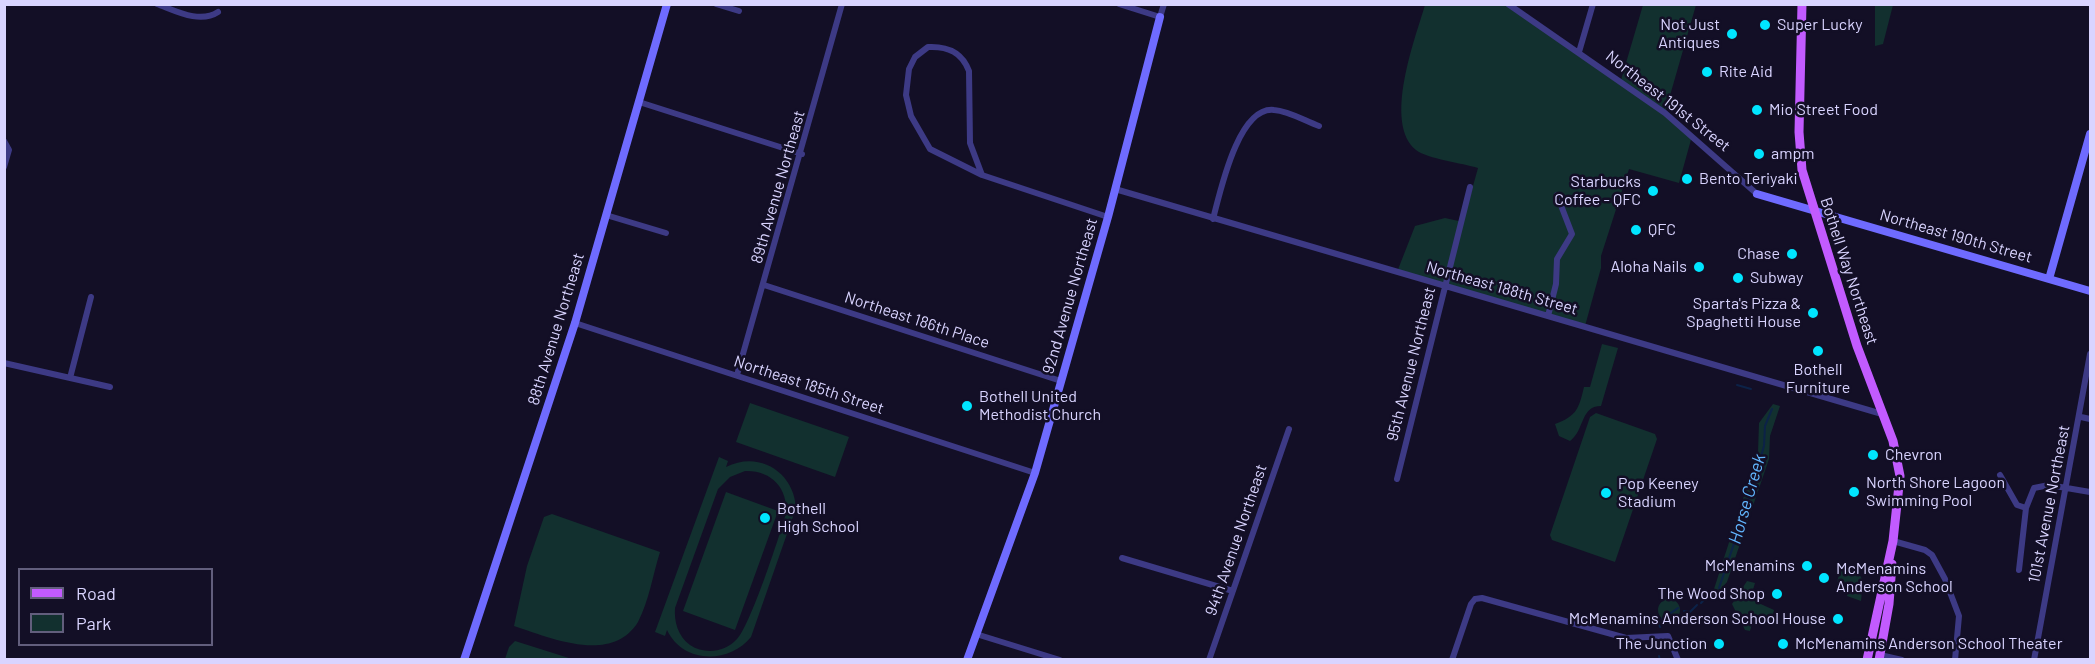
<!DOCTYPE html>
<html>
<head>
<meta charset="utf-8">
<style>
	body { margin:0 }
	#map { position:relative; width:2095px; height:664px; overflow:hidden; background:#130f26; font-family:Barlow,sans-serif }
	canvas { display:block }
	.frame { position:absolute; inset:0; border:6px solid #d9d4ff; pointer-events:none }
	.legend { position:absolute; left:18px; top:568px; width:195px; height:78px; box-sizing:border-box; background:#130f26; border:2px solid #625e7d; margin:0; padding:8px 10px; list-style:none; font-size:18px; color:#d9d4ff }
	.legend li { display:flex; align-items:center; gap:12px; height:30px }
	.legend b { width:30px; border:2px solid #625e7d }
</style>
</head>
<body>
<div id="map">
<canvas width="2095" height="664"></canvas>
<div class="frame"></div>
<ul class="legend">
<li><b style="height:8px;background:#c25bff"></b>Road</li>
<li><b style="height:16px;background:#12302f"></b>Park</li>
</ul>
</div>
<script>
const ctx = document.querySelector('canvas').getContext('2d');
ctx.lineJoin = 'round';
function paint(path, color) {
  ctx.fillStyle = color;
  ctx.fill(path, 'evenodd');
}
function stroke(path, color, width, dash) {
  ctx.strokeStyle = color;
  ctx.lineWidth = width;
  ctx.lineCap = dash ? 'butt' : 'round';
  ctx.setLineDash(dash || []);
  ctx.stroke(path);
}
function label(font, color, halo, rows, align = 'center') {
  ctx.font = font + ' Barlow,sans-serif';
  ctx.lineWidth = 5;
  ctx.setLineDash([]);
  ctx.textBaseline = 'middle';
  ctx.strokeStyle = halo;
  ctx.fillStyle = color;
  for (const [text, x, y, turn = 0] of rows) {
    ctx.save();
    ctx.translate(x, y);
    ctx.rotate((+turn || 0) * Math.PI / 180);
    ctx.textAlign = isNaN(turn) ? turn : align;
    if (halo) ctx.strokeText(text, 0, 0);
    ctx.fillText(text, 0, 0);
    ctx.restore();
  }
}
const green = new Path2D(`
	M1425,5H1508L1621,80L1643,5H1696L1665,113L1692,136L1679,183L1629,169L1601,256V268L1585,326L1397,272L1415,226L1445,218L1463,222L1478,168C1462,163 1428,159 1416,150C1383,123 1415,39 1425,5Z
	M1875,5H1893L1883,44L1875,46Z
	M1602,344L1618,348L1601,406C1580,406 1585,430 1570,441L1559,436L1555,424C1577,416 1579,408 1584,387H1590Z
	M750,403L849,437L835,477L736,442Z
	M1773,404L1780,406L1770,436L1769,459L1727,582L1720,590L1714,589L1758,452L1759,423Z
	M1596,413L1655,434L1657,439L1615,562L1552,540L1550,535L1590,417Z
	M719,457L728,461L726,467C759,450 794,472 796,508L751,637C729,664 683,664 667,630L665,636L655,632ZM745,471C771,470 788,488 786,513C780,535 750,626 737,639C725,652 705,655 690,645C678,636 674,622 675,608L718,489L730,477Z
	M726,492L778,511L735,630L683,611Z
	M552,514L660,552C653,574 649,601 638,622C612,664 553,639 514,626L527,566L544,517Z
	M1842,565L1856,568L1863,581L1861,601L1847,596L1849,586L1837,582Z
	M1747,581L1755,583L1752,593L1756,594L1754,601L1774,610L1771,621L1754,617L1750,631L1745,630L1732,604Z
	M1658 610a11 11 0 1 1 22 0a11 11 0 1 1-22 0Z
	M515,641L572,659H505L509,647Z`);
const stream = new Path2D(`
	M1737,385L1751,389
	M1719,588L1747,505L1764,446L1765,426L1772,409
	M1701,603L1704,600
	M1684,611L1690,612L1697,605
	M1662,619L1678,608
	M1658,622L1660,627
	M1659,656L1660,660`);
const street = new Path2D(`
	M157,4C176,11 200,24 218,12
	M716,4L739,11
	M1119,4L1160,17L1164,4
	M1508,4L1665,113L1757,194
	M1579,52L1593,4
	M639,102L802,154
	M4,141L9,150L4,167
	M982,175L970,143L969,71C962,52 948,46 928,47L915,57L909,69L906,95L911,116L930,149L982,175L1108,217
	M1115,189L1882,414
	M606,215L666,233
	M1213,219C1220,193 1238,106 1274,110C1289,111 1305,121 1319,126
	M764,285L1061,381
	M1548,316L1556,284L1557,259L1572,234L1557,195
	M575,323L1035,473
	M4,363L110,387
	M737,375L842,4
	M70,378L91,297
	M2081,417L2090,419
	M2000,475L2017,505L2026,508
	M1397,479L1470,187
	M1893,541L1925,550L1932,555L1945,579L1959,616L1955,660
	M1122,558L1233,591
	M2019,570L2026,508L2034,488L2049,485L2090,492
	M976,634L1060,660
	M1880,655L1902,660
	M1209,660L1289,429
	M1452,660L1471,604L1475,599L1482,598L1626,638L1668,636L1678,660
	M2034,660L2090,354`);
const secondary = new Path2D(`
	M1757,194L2090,291
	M2049,279L2090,134
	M464,660L575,323L667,4
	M967,660L1035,473L1108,217L1160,17`);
const primary = new Path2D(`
	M1802,4L1799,132L1802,170L1857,346L1893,441L1900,476L1893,541L1867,660
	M1879,660L1889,604L1892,564`);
const markers = [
	[1765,25,6,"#00e5ff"],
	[1732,34,6,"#00e5ff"],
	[1707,72,6,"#00e5ff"],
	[1757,110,6,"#00e5ff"],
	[1759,154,6,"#00e5ff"],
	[1687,179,6,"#00e5ff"],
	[1653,191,6,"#00e5ff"],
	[1636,230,6,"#00e5ff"],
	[1792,254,6,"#00e5ff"],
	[1699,267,6,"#00e5ff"],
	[1738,278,6,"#00e5ff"],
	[1813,313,6,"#00e5ff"],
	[1818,351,6,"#00e5ff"],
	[967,406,6,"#00e5ff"],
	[1873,455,6,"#00e5ff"],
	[1854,492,6,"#00e5ff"],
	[1606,493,6,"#00e5ff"],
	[765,518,6,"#00e5ff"],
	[1807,566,6,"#00e5ff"],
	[1824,578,6,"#00e5ff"],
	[1777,594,6,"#00e5ff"],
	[1838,619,6,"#00e5ff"],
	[1719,644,6,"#00e5ff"],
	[1783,644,6,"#00e5ff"]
];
const poiNames = [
	["Not Just",1720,25,"right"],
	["Antiques",1720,43,"right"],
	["Super Lucky",1777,25],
	["Rite Aid",1719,72],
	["Mio Street Food",1769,110],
	["ampm",1771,154],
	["Bento Teriyaki",1699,179],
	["Starbucks",1641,182,"right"],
	["Coffee - QFC",1641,200,"right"],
	["QFC",1648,230],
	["Chase",1780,254,"right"],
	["Aloha Nails",1687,267,"right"],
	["Subway",1750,278],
	["Sparta's Pizza &",1801,304,"right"],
	["Spaghetti House",1801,322,"right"],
	["Bothell",1818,370,"center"],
	["Furniture",1818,388,"center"],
	["Bothell United",979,397],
	["Methodist Church",979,415],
	["Chevron",1885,455],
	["North Shore Lagoon",1866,483],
	["Swimming Pool",1866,501],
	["Pop Keeney",1618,484],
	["Stadium",1618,502],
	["Bothell",777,509],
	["High School",777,527],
	["McMenamins",1795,566,"right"],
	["McMenamins",1836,569],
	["Anderson School",1836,587],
	["The Wood Shop",1765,594,"right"],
	["McMenamins Anderson School House",1826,619,"right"],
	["The Junction",1707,644,"right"],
	["McMenamins Anderson School Theater",1795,644]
];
const streetNames = [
	["Northeast 191st Street",1668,101,38],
	["89th Avenue Northeast",778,187,-74],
	["Northeast 190th Street",1956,236,16],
	["Bothell Way Northeast",1849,271,72],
	["Northeast 188th Street",1502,288,16],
	["92nd Avenue Northeast",1070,296,-74],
	["Northeast 186th Place",917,320,18],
	["88th Avenue Northeast",556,329,-73],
	["95th Avenue Northeast",1411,364,-76],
	["Northeast 185th Street",809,385,18],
	["101st Avenue Northeast",2049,504,-79],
	["94th Avenue Northeast",1236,540,-71]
];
const waterNames = [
	["Horse Creek",1747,499,-74]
];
paint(green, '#12302f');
stroke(stream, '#0c2248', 2);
stroke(street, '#3d3a85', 6);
stroke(secondary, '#6f6bff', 8);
stroke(primary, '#c25bff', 9);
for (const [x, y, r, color] of markers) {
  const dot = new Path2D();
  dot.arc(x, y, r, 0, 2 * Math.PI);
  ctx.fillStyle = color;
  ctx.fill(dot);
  stroke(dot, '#130f26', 2);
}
label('16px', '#d9d4ff', '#130f26', poiNames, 'left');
label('16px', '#d9d4ff', '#130f26', streetNames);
label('italic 18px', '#62b6ff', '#130f26', waterNames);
</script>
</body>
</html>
